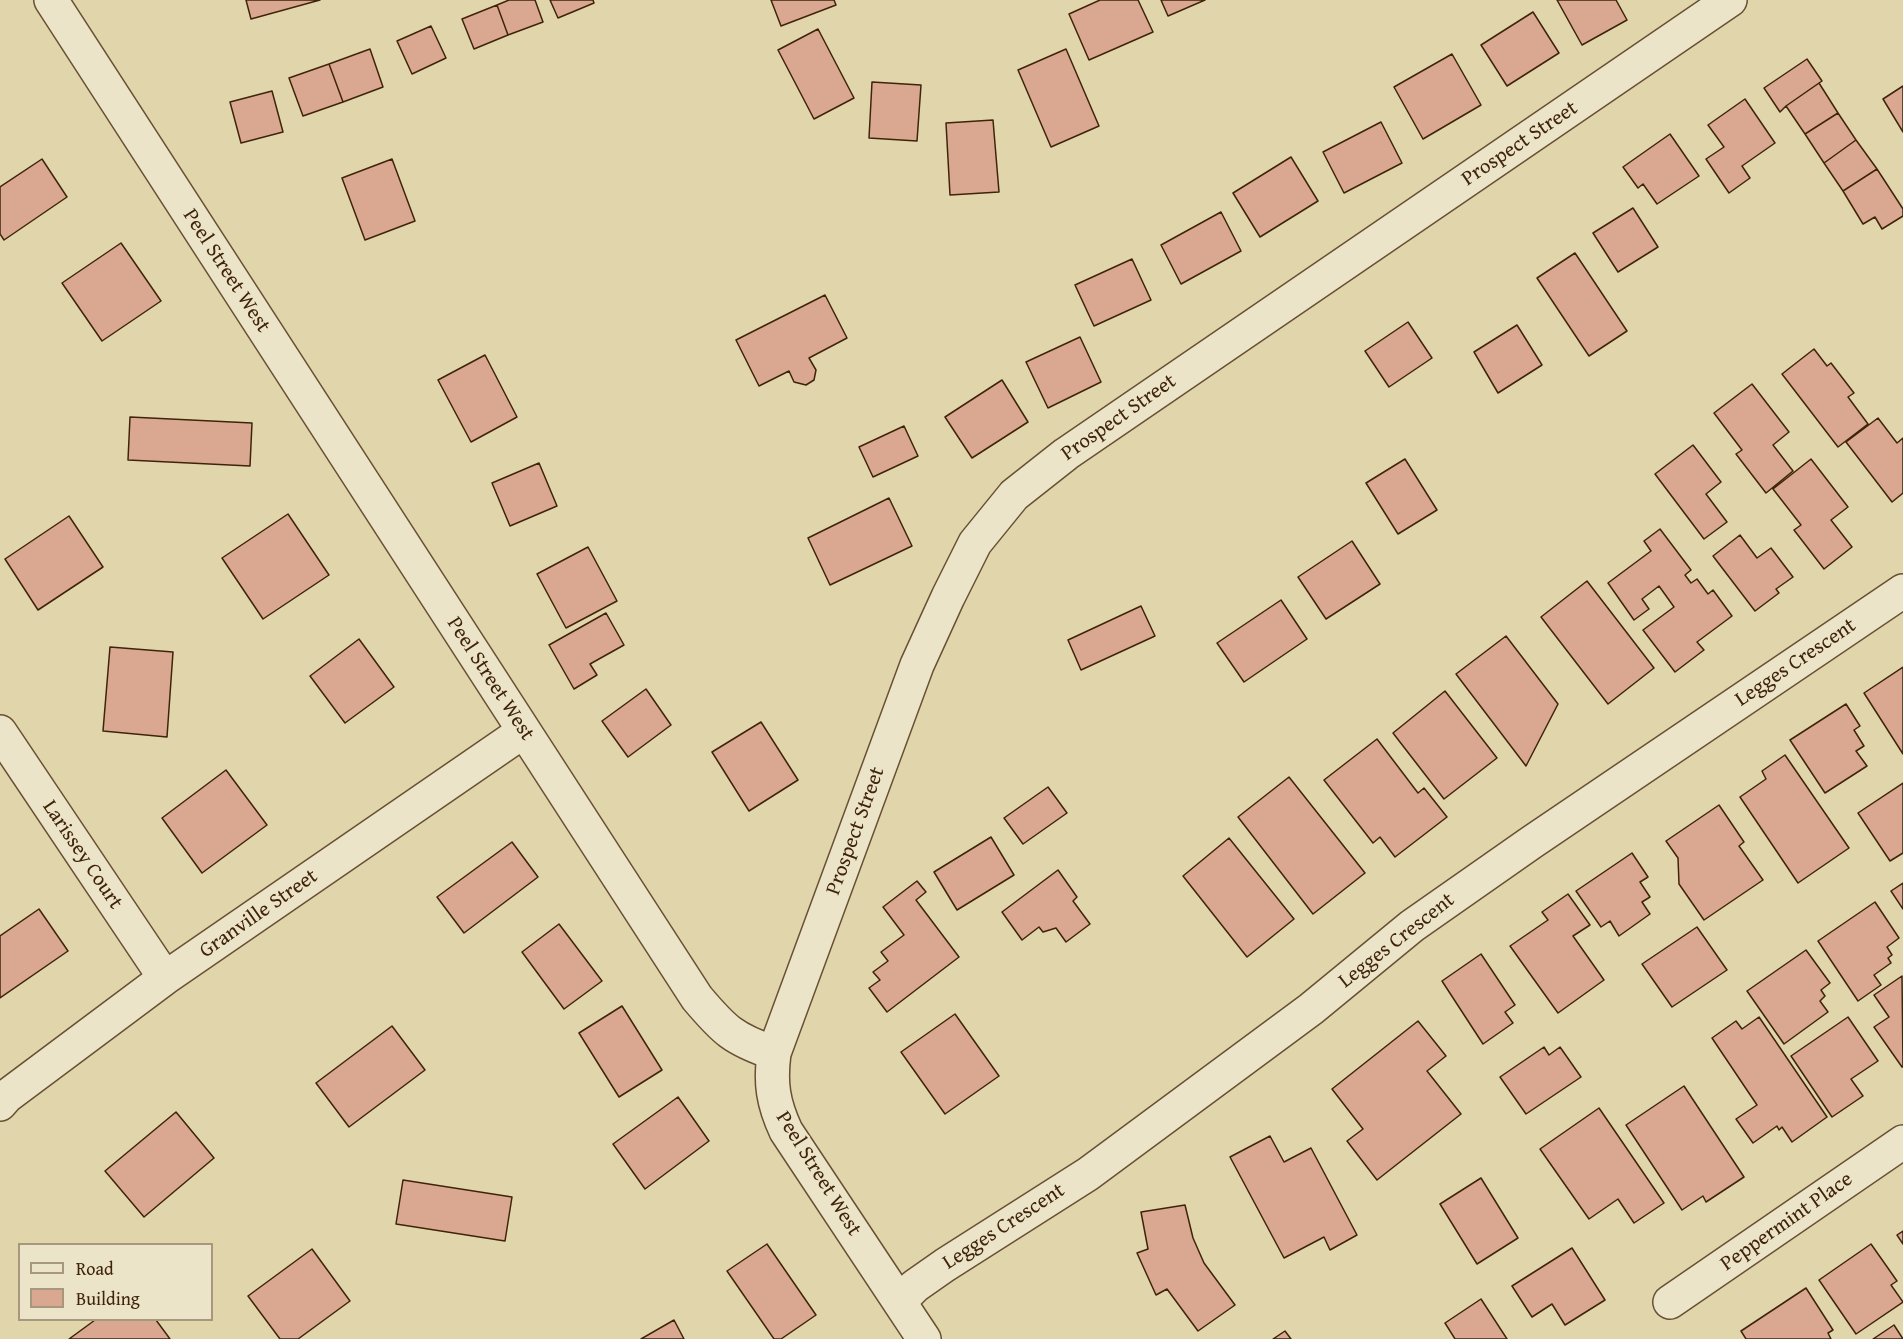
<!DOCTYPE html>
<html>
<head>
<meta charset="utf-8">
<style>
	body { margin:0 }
	#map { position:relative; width:1903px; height:1339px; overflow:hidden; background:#e1d5ac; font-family:"Gentium Book Plus",serif }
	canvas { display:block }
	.legend { position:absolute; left:18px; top:1243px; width:195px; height:78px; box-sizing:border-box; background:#ece4c9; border:2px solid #a7977d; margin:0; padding:8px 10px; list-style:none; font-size:18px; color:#3f240a }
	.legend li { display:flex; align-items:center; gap:12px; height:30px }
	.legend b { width:30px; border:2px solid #a7977d }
</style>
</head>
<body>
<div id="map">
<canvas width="1903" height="1339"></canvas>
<ul class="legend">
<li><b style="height:8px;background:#ece4c9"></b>Road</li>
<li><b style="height:16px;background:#daa890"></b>Building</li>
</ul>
</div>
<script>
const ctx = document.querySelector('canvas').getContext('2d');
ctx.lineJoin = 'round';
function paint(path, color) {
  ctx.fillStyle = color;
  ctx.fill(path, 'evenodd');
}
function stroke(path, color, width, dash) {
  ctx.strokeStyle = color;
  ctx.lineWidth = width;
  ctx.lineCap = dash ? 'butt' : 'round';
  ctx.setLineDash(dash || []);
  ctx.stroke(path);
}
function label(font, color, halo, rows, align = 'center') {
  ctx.font = font + ' "Gentium Book Plus",serif';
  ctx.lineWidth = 4.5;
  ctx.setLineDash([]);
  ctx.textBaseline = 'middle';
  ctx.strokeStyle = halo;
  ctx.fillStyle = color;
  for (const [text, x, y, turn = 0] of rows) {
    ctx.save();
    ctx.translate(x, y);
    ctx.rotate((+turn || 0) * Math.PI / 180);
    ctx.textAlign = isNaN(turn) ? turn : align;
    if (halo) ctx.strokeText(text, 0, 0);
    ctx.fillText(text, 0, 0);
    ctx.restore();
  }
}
const building = new Path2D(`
	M246,0H320L251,19Z
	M509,0H535L543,22L508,35L497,5Z
	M550,0H593L594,3L558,18Z
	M771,0H834L836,5L781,26Z
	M1100,0H1138L1153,32L1089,60L1069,14Z
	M1161,0H1205L1168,16Z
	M1557,0H1616L1627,20L1582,45Z
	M497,5L508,35L474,49L462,19Z
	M1533,12L1559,53L1507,86L1481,45Z
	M431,26L446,58L412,74L397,41Z
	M818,29L854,98L814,119L778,50Z
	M370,49L383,87L343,102L329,64Z
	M1066,49L1099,126L1051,147L1018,70Z
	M1452,54L1481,105L1423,139L1394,87Z
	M1807,59L1822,81L1786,106L1780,112L1764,88Z
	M329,64L343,102L303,116L289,78Z
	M872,82L921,85L917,141L869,138Z
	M1819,83L1838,113L1805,134L1786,106Z
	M1903,86V132L1883,99Z
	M272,91L283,132L241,143L230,102Z
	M1745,99L1775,143L1742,166L1750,178L1729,193L1706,159L1724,147L1708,125Z
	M1838,113L1856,140L1824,163L1805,134Z
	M993,120L999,192L950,195L946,123Z
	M1381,122L1402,163L1344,193L1323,152Z
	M1670,134L1699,176L1657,204L1643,184L1638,188L1623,167Z
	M1856,140L1877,169L1843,191L1824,163Z
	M1291,157L1318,201L1260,237L1233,193Z
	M42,159L67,197L4,240L0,234V187Z
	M392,159L415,221L365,240L342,178Z
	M1877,169L1903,209V216L1882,229L1875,217L1863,224L1843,191Z
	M1633,208L1658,247L1618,272L1593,233Z
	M1221,212L1241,251L1181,284L1161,245Z
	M121,243L161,301L102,341L62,283Z
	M1575,253L1627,331L1589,356L1537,278Z
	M1132,259L1151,300L1094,326L1075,285Z
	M825,295L847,338L809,358L816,370L814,380L806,385L794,382L789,371L759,386L736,340Z
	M1408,322L1432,358L1389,387L1365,351Z
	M1517,325L1542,365L1498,393L1474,352Z
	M1080,337L1101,382L1048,408L1026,362Z
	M1814,349L1827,366L1831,363L1854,393L1848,397L1868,424L1838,447L1782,374Z
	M485,355L517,417L471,442L438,380Z
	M1002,380L1028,422L972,458L945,417Z
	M1752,384L1789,432L1773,445L1793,471L1766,493L1736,454L1742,450L1714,413Z
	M130,417L252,423L250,466L128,460Z
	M1878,418L1897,443L1903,438V493L1892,502L1846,442Z
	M904,426L918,456L873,477L859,447Z
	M1693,445L1721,482L1706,494L1727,522L1704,539L1655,474Z
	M1405,459L1437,510L1398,534L1366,483Z
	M1811,459L1848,507L1831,520L1852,547L1824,569L1794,530L1801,525L1773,489Z
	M539,463L557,506L510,526L492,483Z
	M889,498L912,546L830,585L808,538Z
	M288,514L329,575L263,619L222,558Z
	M69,516L103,567L38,610L5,559Z
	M1660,529L1691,570L1685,575L1691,583L1697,579L1708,594L1713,590L1732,616L1697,642L1704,650L1675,672L1643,630L1674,607L1659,586L1642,599L1649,609L1634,620L1608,583L1651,551L1644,541Z
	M1740,535L1757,558L1771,548L1793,577L1776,589L1779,593L1755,611L1713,556Z
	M1352,541L1380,584L1326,619L1298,577Z
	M588,547L617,601L566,628L537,574Z
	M1587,581L1654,668L1608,704L1541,617Z
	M1281,600L1307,639L1244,682L1217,643Z
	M1141,606L1155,636L1081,670L1068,640Z
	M606,613L624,645L590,664L597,675L574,689L549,645Z
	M1506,636L1558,704L1526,766L1456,674Z
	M359,639L394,687L345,723L310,676Z
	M110,647L173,652L167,737L103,731Z
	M1903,667V754L1864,693Z
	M646,689L671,725L628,757L602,721Z
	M1445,691L1497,758L1444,799L1393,733Z
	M1846,704L1860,726L1854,730L1864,746L1856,751L1867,766L1825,793L1790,740Z
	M761,722L798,780L749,811L712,752Z
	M1377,739L1418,793L1424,788L1447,817L1395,857L1380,837L1373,843L1324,780Z
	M1785,755L1849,848L1798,883L1740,797L1766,779L1762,771Z
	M226,770L267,825L202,873L162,818Z
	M1289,777L1365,873L1313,914L1238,817Z
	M1903,783V853L1890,861L1858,813Z
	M1048,787L1067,813L1023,844L1004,818Z
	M1719,805L1744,842L1739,846L1763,880L1704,920L1679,884L1678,858L1666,841Z
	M991,837L1014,875L957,910L934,872Z
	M1229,838L1294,919L1247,957L1183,876Z
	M512,842L538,877L464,933L437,897Z
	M1632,853L1648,877L1640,882L1650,897L1642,902L1650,914L1619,936L1610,921L1601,927L1576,891Z
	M1058,870L1077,897L1073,901L1090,924L1066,942L1056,928L1043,932L1039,927L1022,940L1002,912Z
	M917,881L926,892L916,900L959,957L887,1012L869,988L880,980L873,972L888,961L881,952L904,935L883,907Z
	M1903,883V909L1891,891Z
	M1568,894L1590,925L1573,936L1604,980L1558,1013L1510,946L1548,920L1542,912Z
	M1875,902L1899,938L1887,947L1892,955L1888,958L1891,963L1874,975L1881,985L1858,1001L1818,941Z
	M39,909L68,951L0,998V936Z
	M559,924L602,981L564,1009L522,952Z
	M1697,927L1727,970L1672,1007L1642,964Z
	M1806,950L1830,983L1821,990L1825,996L1820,1001L1828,1012L1784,1044L1747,991Z
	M1481,954L1515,1005L1505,1012L1513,1023L1483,1044L1442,981Z
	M1902,976L1903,1067H1902L1874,1027L1889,1017L1874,995Z
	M622,1006L662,1070L619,1097L579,1033Z
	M955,1014L999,1076L945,1114L901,1052Z
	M1759,1017L1827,1117L1792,1142L1782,1127L1779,1130L1777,1126L1753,1143L1736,1119L1757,1105L1712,1038L1736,1021L1742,1029Z
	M1848,1017L1878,1061L1851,1079L1863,1096L1832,1117L1791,1056Z
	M1418,1021L1446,1056L1427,1071L1461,1114L1377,1180L1347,1141L1363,1129L1332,1089Z
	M392,1026L425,1070L349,1127L316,1083Z
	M1544,1047L1549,1055L1560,1047L1581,1077L1526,1114L1500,1077Z
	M1684,1086L1744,1177L1706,1202L1703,1196L1682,1210L1626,1125Z
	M678,1097L709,1141L645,1189L613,1144Z
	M1599,1108L1664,1203L1634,1223L1618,1199L1589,1219L1540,1149Z
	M176,1112L214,1158L144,1217L105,1171Z
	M1270,1136L1284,1162L1311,1148L1357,1235L1330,1250L1324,1237L1284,1258L1230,1157Z
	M1481,1178L1518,1238L1477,1264L1440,1204Z
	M403,1180L512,1197L505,1241L396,1224Z
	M1185,1205L1193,1238L1204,1263L1235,1305L1198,1331L1167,1289L1156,1295L1137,1253L1148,1249L1141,1212Z
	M1903,1231V1244L1897,1235Z
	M767,1244L816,1315L781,1339H774L727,1271Z
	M1871,1244L1897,1281L1891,1285L1903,1302L1856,1334L1819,1280Z
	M1572,1248L1605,1300L1565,1325L1552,1304L1532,1317L1512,1286Z
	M312,1249L350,1301L298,1339H280L248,1296Z
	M1806,1288L1833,1330L1828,1333L1831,1339H1746L1741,1331Z
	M1481,1299L1507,1339H1455L1445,1323Z
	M95,1320H156L170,1339H69Z
	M674,1320L684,1339H641Z
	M1894,1325L1903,1339H1873Z
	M1285,1331L1291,1339H1273Z`);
const minor = new Path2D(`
	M51,0L697,998C724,1030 733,1039 774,1053
	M0,732L165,978
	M0,1104L7,1096L165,978L524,731
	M900,1301L915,1286L945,1265L1088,1174L1311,1009L1412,926L1532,842L1903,591
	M1670,1302L1903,1142
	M924,1339L786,1131C773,1103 770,1083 774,1053L917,665L948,597L975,543L1014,495L1066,454L1730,0`);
const streetNames = [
	["Prospect Street",1520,144,-34],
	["Peel Street West",226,271,57],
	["Prospect Street",1119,418,-35],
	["Legges Crescent",1796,663,-34],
	["Peel Street West",490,679,57],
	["Prospect Street",856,831,-70],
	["Larissey Court",82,855,56],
	["Granville Street",259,914,-35],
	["Legges Crescent",1397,941,-38],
	["Peel Street West",818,1174,58],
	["Peppermint Place",1787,1222,-35],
	["Legges Crescent",1004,1227,-33]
];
paint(building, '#daa890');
stroke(building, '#3f240a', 1.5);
stroke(minor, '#685032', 36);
stroke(minor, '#ece4c9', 33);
label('21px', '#3f240a', '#ece4c9', streetNames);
</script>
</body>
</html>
